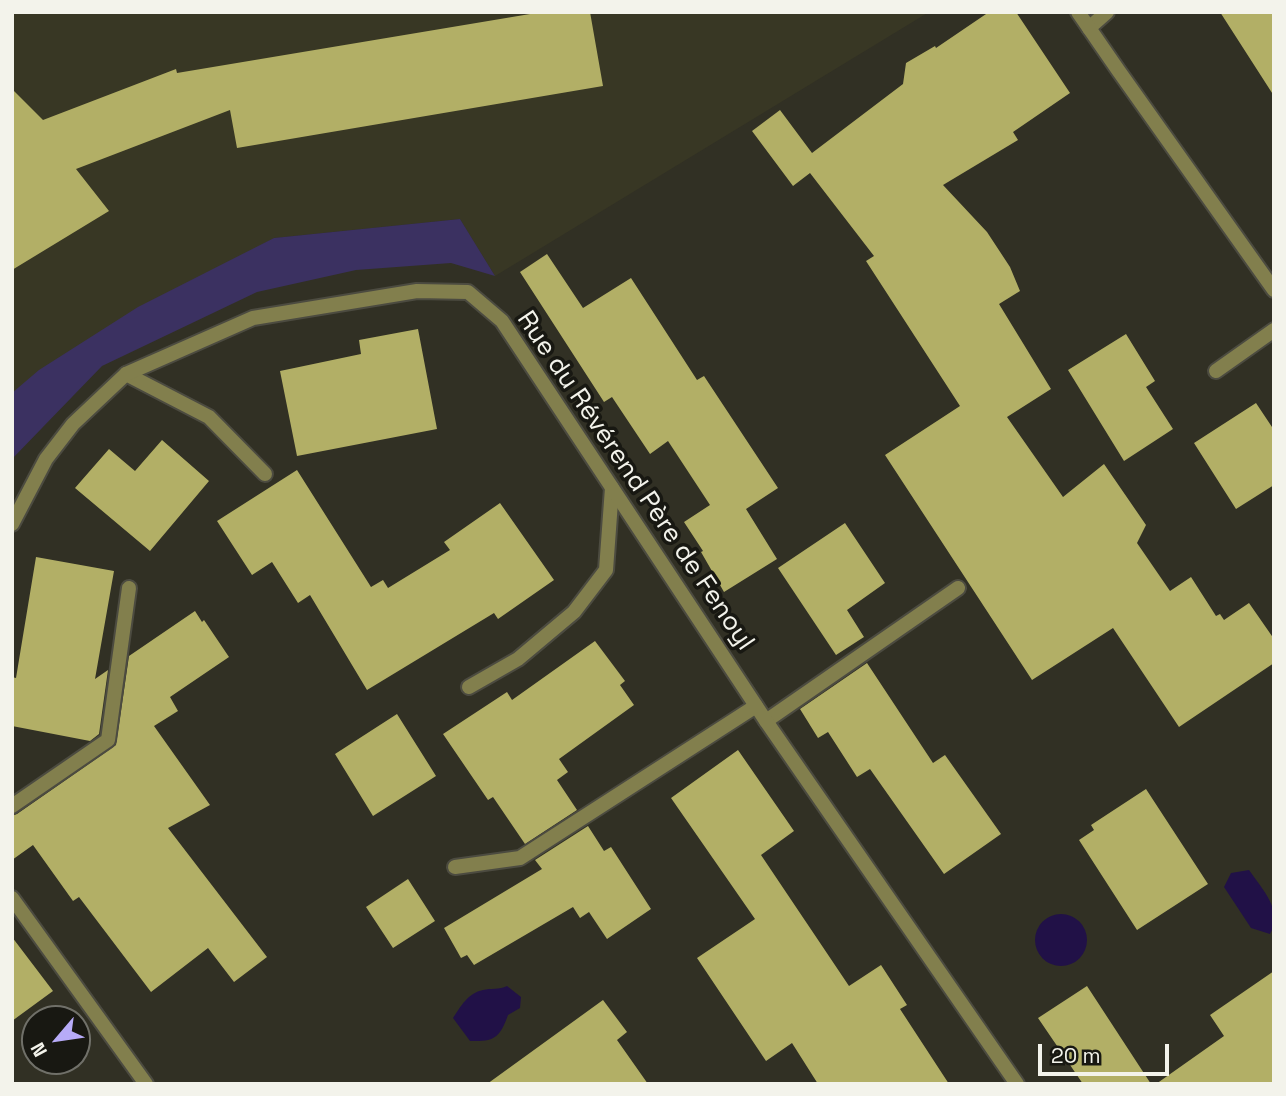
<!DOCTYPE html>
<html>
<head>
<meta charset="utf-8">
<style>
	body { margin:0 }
	#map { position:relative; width:1286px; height:1096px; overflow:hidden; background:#313024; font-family:"Space Grotesk",sans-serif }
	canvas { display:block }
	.frame { position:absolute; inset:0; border:14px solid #f3f3eb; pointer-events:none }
	.north { position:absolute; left:21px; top:1005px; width:70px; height:70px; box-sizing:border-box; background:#181812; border:2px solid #707069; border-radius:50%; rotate:241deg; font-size:19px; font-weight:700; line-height:28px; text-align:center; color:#f3f3eb }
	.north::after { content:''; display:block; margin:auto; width:24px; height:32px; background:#b7abf8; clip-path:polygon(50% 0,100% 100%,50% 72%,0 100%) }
	.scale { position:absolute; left:1038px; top:1044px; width:131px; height:32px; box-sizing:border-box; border:4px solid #f3f3eb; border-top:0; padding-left:9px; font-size:21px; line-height:24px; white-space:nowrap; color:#f3f3eb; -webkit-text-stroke:5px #181812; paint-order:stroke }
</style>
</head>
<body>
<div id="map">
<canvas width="1286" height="1096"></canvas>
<div class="frame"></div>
<div class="north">N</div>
<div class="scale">20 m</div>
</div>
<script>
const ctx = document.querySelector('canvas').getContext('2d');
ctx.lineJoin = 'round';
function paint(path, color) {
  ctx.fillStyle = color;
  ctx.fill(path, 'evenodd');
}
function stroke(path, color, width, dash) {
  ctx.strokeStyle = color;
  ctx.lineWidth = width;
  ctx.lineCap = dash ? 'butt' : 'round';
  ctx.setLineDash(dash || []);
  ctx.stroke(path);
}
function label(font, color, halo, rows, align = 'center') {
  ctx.font = font + ' "Space Grotesk",sans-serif';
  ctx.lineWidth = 7;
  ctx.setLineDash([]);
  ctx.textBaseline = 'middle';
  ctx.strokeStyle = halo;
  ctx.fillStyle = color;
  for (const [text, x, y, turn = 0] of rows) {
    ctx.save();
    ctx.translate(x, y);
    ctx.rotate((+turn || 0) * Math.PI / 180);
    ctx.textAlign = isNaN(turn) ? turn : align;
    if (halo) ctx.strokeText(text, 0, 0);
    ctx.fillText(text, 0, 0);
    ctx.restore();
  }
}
const built = new Path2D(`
	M12,12H929L495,276L460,219L274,238L12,393Z`);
const green = new Path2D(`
	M460,219L495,276L451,263L356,270L257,292L102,366L12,459V393L39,370L138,307L274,238Z`);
const water = new Path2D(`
	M1249,870C1262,889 1284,911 1270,934L1251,928L1224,887L1231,873Z
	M1035 940a26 26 0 1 1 52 0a26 26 0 1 1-52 0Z
	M507,986L521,997L520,1008L508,1015C500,1037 495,1042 470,1041L453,1018C461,1006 468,993 483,990C491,988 499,990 507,986Z`);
const building = new Path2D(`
	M542,12H590L603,86L237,148L230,110L76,169L109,211L12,270V89L43,120L176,69L177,73Z
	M989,12H1016L1070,93L1013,132L1018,140L943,185L987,232L1010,267L1020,291L999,304L1051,389L1007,417L1063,497L1104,464L1146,525L1137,543L1170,591L1191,577L1216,616L1220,614L1224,620L1249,603L1274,639V663L1179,727L1113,628L1032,680L885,455L960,406L866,261L874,256L810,173L793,186L752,131L780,110L812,153L903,84L906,63L935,46L936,48Z
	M1220,12H1274V96Z
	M547,254L583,308L631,278L697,380L704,376L778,488L746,509L777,559L724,592L701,552L703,551L684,522L710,505L668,441L650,454L612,397L604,402L520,272Z
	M418,329L437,429L297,456L280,371L361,354L359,340Z
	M1126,334L1155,381L1146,387L1173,429L1124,461L1068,370Z
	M1256,403L1274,430V485L1236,509L1194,443Z
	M162,440L209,481L150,551L75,488L109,449L135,471Z
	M297,470L371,587L383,580L388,588L450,550L444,542L500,503L554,580L498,619L494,613L367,690L310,595L298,603L272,562L252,575L217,521Z
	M845,523L885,583L847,610L864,637L836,655L778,568Z
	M36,557L114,571L95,679L108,670L99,734L90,741L12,726V677L16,678Z
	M195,611L202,622L204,620L229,657L170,697L178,711L154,726L210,805L168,828L267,957L234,982L208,948L151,992L79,897L73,901L33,845L12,860V816L17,814L116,745L129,656Z
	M595,641L625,681L620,685L634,705L559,759L568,772L557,780L577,810L525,844L493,797L488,800L443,734L507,692L512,700Z
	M867,663L933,763L945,755L1001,834L944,874L870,769L857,777L828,732L818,738L800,709Z
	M397,714L436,776L373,816L335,754Z
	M738,750L794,831L761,855L849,986L881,965L907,1005L900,1009L949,1084H818L792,1043L766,1061L697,958L755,919L671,798Z
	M1146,789L1208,884L1137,930L1079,840L1094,830L1091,825Z
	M588,826L604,851L611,847L651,909L607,939L589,912L580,918L573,907L474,965L467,955L461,958L444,928L542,869L535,860Z
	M408,879L435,921L393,948L366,907Z
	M12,937L53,991L12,1021Z
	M1274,971V1084H1156L1224,1036L1210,1015Z
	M1087,986L1151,1084H1083L1038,1018Z
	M603,1000L627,1032L617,1040L648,1084H487Z`);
const service = new Path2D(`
	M1089,28L1107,12
	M1216,371L1274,330
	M126,374L209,417L265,474
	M469,687L518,659L574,612L606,570L612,488
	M766,721L958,588
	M12,806L108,740L129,588
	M455,867L520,858L756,706`);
const minor = new Path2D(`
	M12,524L46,459L73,424L126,374L253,318L417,291L468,292L502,321L766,721L1017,1084
	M12,898L146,1084`);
const tertiary = new Path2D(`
	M1078,12L1118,70L1274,290`);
const streetNames = [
	["Rue du Révérend Père de Fenoyl",635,481,56]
];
paint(built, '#383724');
paint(green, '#3b3161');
paint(water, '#211147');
paint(building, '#b2af66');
stroke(service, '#4c4b40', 18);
stroke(minor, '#4c4b40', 18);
stroke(tertiary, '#4c4b40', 18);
stroke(service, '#827f4d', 14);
stroke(minor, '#827f4d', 14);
stroke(tertiary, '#827f4d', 14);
label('26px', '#f3f3eb', '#181812', streetNames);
</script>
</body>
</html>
